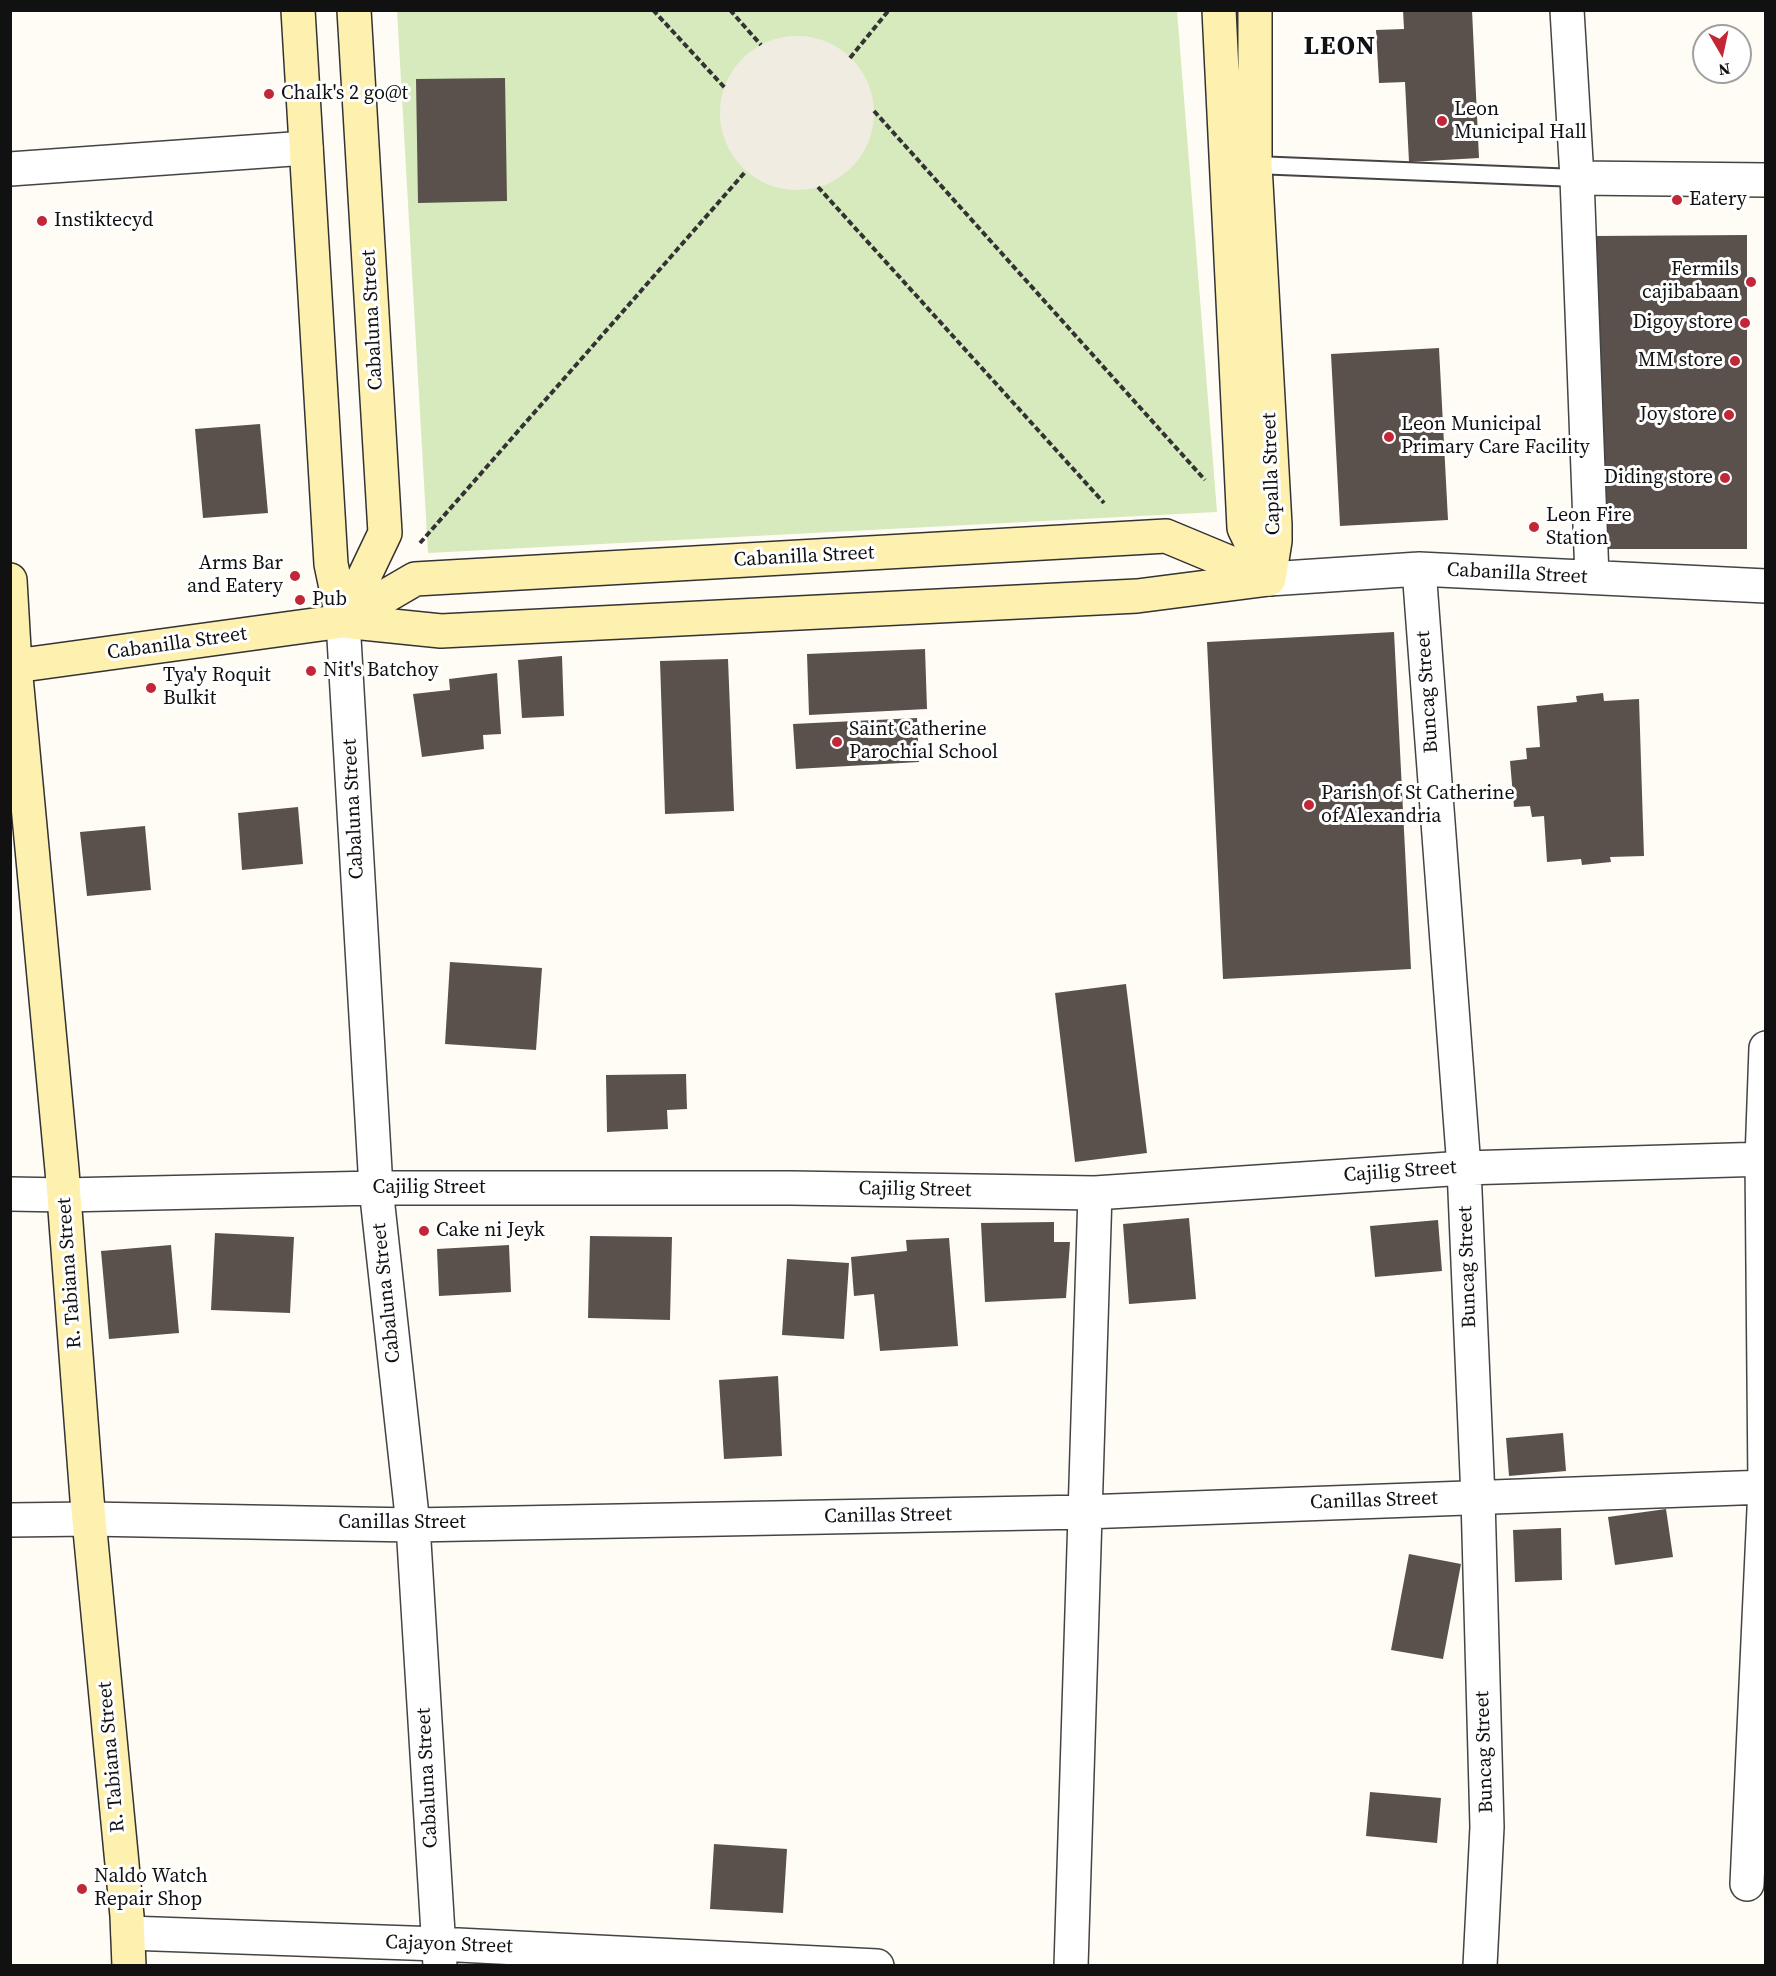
<!DOCTYPE html>
<html>
<head>
<meta charset="utf-8">
<style>
	body { margin:0 }
	#map { position:relative; width:1776px; height:1976px; overflow:hidden; background:#fffcf5; font-family:"Source Serif 4",serif }
	canvas { display:block }
	.frame { position:absolute; inset:0; border:12px solid #111; pointer-events:none }
	.north { position:absolute; left:1692px; top:24px; width:60px; height:60px; box-sizing:border-box; background:#fff; border:2px solid #a0a0a0; border-radius:50%; rotate:171deg; font-size:16px; font-weight:700; line-height:24px; text-align:center; color:#111 }
	.north::after { content:''; display:block; margin:auto; width:21px; height:27px; background:#c22738; clip-path:polygon(50% 0,100% 100%,50% 72%,0 100%) }
</style>
</head>
<body>
<div id="map">
<canvas width="1776" height="1976"></canvas>
<div class="frame"></div>
<div class="north">N</div>
</div>
<script>
const ctx = document.querySelector('canvas').getContext('2d');
ctx.lineJoin = 'round';
function paint(path, color) {
  ctx.fillStyle = color;
  ctx.fill(path, 'evenodd');
}
function stroke(path, color, width, dash) {
  ctx.strokeStyle = color;
  ctx.lineWidth = width;
  ctx.lineCap = dash ? 'butt' : 'round';
  ctx.setLineDash(dash || []);
  ctx.stroke(path);
}
function label(font, color, halo, rows, align = 'center') {
  ctx.font = font + ' "Source Serif 4",serif';
  ctx.lineWidth = 6;
  ctx.setLineDash([]);
  ctx.textBaseline = 'middle';
  ctx.strokeStyle = halo;
  ctx.fillStyle = color;
  for (const [text, x, y, turn = 0] of rows) {
    ctx.save();
    ctx.translate(x, y);
    ctx.rotate((+turn || 0) * Math.PI / 180);
    ctx.textAlign = isNaN(turn) ? turn : align;
    if (halo) ctx.strokeText(text, 0, 0);
    ctx.fillText(text, 0, 0);
    ctx.restore();
  }
}
const green = new Path2D(`
	M397,11H1177L1217,512L428,553Z`);
const plaza = new Path2D(`
	M720 113a77 77 0 1 1 154 0a77 77 0 1 1-154 0Z`);
const building = new Path2D(`
	M1403,10H1472L1479,158L1409,162L1405,82L1379,83L1376,30L1404,29Z
	M505,78L507,201L418,203L416,79Z
	M1747,235V549H1595L1594,236Z
	M1439,348L1448,520L1340,526L1331,354Z
	M260,424L268,513L203,518L195,429Z
	M1394,632L1411,969L1223,979L1207,642Z
	M925,649L927,709L809,715L807,654Z
	M562,656L564,716L522,718L518,660Z
	M728,659L734,811L665,814L660,661Z
	M497,673L501,734L483,735L484,749L422,757L413,694L450,690L449,679Z
	M1603,693L1604,701L1639,699L1644,856L1610,857L1611,862L1582,865L1581,859L1547,862L1544,816L1532,817L1530,806L1514,807L1510,761L1527,759L1526,748L1540,747L1537,706L1577,702L1576,696Z
	M917,718L919,762L796,769L793,724Z
	M298,807L303,864L242,870L238,813Z
	M145,826L151,890L87,896L80,832Z
	M450,962L542,968L536,1050L445,1044Z
	M1126,984L1147,1153L1075,1162L1055,993Z
	M686,1074L687,1109L667,1110L668,1129L607,1132L606,1075Z
	M1189,1218L1196,1299L1129,1304L1123,1224Z
	M1438,1220L1442,1271L1375,1277L1370,1226Z
	M1054,1222V1242H1070L1066,1298L985,1302L981,1223Z
	M215,1233L294,1237L290,1313L211,1310Z
	M590,1236L672,1237L670,1320L588,1318Z
	M949,1238L958,1346L880,1351L874,1294L854,1296L851,1257L907,1251L906,1240Z
	M171,1245L179,1333L109,1339L101,1251Z
	M509,1245L511,1292L439,1296L437,1249Z
	M787,1259L849,1263L844,1339L782,1335Z
	M778,1376L782,1456L724,1459L719,1380Z
	M1563,1433L1566,1471L1509,1476L1506,1438Z
	M1666,1509L1673,1557L1615,1565L1608,1517Z
	M1561,1528L1562,1580L1515,1582L1513,1530Z
	M1409,1554L1461,1564L1443,1659L1391,1650Z
	M1370,1792L1441,1798L1437,1843L1366,1836Z
	M714,1844L787,1849L783,1913L710,1909Z`);
const path = new Path2D(`
	M653,10L725,88
	M730,10L761,45
	M850,58L889,10
	M874,111L1205,480
	M818,187L1104,503
	M420,543L746,171`);
const lane = new Path2D(`
	M1255,165L1577,178`);
const street = new Path2D(`
	M1567,10L1577,178L1592,577
	M10,169L306,148
	M1577,178L1766,180
	M1419,569L1464,1168L1478,1498L1487,1827L1480,1966
	M1269,579L1419,569L1766,586
	M343,621L376,1188L413,1525L440,1966
	M10,1194L64,1195L376,1188H791L1095,1193L1464,1168L1766,1159
	M10,1520L89,1519L413,1525L1084,1512L1766,1487
	M1747,1884L1765,1487L1762,1159L1766,1048
	M128,1933L438,1944L877,1966
	M1071,1966L1095,1193`);
const secondary = new Path2D(`
	M298,10L331,564L343,621
	M1219,10L1244,528L1269,579
	M1255,10V165L1275,525V541L1269,579
	M10,580L15,666L62,1170L87,1499L127,1916L129,1966
	M343,621L415,579L1166,536L1267,578
	M343,621L385,533L354,10
	M15,666L343,621L441,631L1137,596L1269,579`);
const markers = [
	[269,94,6,"#c22738"],
	[1442,121,6,"#c22738"],
	[1677,200,6,"#c22738"],
	[42,221,6,"#c22738"],
	[1751,282,6,"#c22738"],
	[1745,323,6,"#c22738"],
	[1735,361,6,"#c22738"],
	[1729,415,6,"#c22738"],
	[1389,437,6,"#c22738"],
	[1725,478,6,"#c22738"],
	[1534,527,6,"#c22738"],
	[295,576,6,"#c22738"],
	[300,600,6,"#c22738"],
	[311,671,6,"#c22738"],
	[151,688,6,"#c22738"],
	[837,742,6,"#c22738"],
	[1309,805,6,"#c22738"],
	[424,1231,6,"#c22738"],
	[82,1889,6,"#c22738"]
];
const poiNames = [
	["Chalk's 2 go@t",281,94],
	["Leon",1454,110],
	["Municipal Hall",1454,133],
	["Eatery",1689,200],
	["Instiktecyd",54,221],
	["Fermils",1739,270,"right"],
	["cajibabaan",1739,293,"right"],
	["Digoy store",1733,323,"right"],
	["MM store",1723,361,"right"],
	["Joy store",1717,415,"right"],
	["Leon Municipal",1401,425],
	["Primary Care Facility",1401,448],
	["Diding store",1713,478,"right"],
	["Leon Fire",1546,516],
	["Station",1546,539],
	["Arms Bar",283,564,"right"],
	["and Eatery",283,587,"right"],
	["Pub",312,600],
	["Nit's Batchoy",323,671],
	["Tya'y Roquit",163,676],
	["Bulkit",163,699],
	["Saint Catherine",849,730],
	["Parochial School",849,753],
	["Parish of St Catherine",1321,794],
	["of Alexandria",1321,817],
	["Cake ni Jeyk",436,1231],
	["Naldo Watch",94,1877],
	["Repair Shop",94,1900]
];
const streetNames = [
	["Cabaluna Street",373,320,-93],
	["Capalla Street",1272,474,-92],
	["Cabanilla Street",804,557,-3],
	["Cabanilla Street",1517,574,3],
	["Cabanilla Street",177,644,-8],
	["Buncag Street",1428,692,-94],
	["Cabaluna Street",354,809,-93],
	["Cajilig Street",1400,1172,-4],
	["Cajilig Street",429,1188],
	["Cajilig Street",915,1190,1],
	["Buncag Street",1468,1267,-92],
	["R. Tabiana Street",70,1273,-94],
	["Cabaluna Street",387,1293,-96],
	["Canillas Street",1374,1501,-2],
	["Canillas Street",888,1516,-1],
	["Canillas Street",402,1523],
	["Buncag Street",1485,1752,-92],
	["R. Tabiana Street",112,1757,-95],
	["Cabaluna Street",428,1778,-93],
	["Cajayon Street",449,1945,2]
];
const districtNames = [
	["LEON",1340,47]
];
paint(green, '#d7eabd');
paint(plaza, '#f1ece2');
paint(building, '#5a514d');
stroke(lane, '#444', 20);
stroke(street, '#444', 36);
stroke(secondary, '#333', 36);
stroke(path, '#333', 4, [6, 3]);
stroke(lane, '#fff', 16);
stroke(street, '#fff', 33);
stroke(secondary, '#fef1b0', 33);
for (const [x, y, r, color] of markers) {
  const dot = new Path2D();
  dot.arc(x, y, r, 0, 2 * Math.PI);
  ctx.fillStyle = color;
  ctx.fill(dot);
  stroke(dot, '#fff', 2);
}
label('20px', '#111', '#fff', poiNames, 'left');
label('20px', '#111', '#fff', streetNames);
ctx.letterSpacing = '1.5px';
label('bold 26px', '#111', '#fff', districtNames);
ctx.letterSpacing = '0px';
</script>
</body>
</html>
